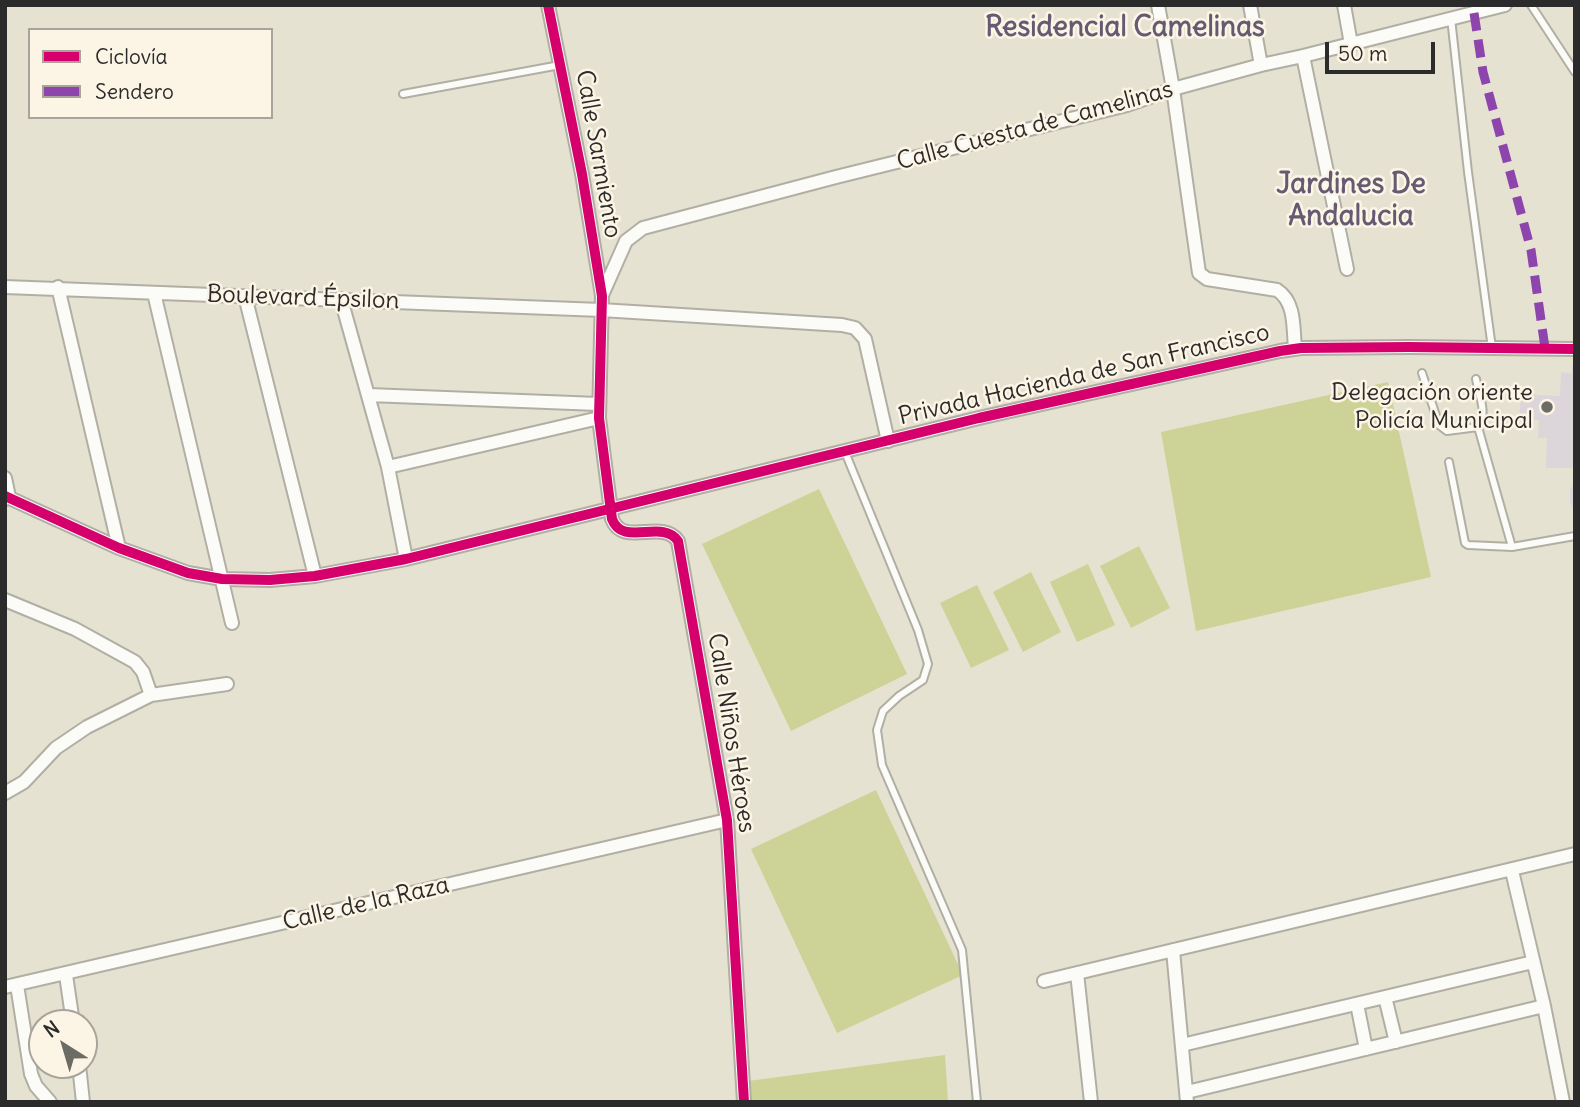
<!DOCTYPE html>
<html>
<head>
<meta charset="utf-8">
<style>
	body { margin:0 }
	#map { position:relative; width:1580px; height:1107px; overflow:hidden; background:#e6e2d1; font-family:Delius,sans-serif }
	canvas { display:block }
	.frame { position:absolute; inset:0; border:7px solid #2b2b2b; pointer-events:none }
	.legend { position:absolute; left:28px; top:28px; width:245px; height:91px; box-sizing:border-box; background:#fcf5e5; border:2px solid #a8a49b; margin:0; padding:9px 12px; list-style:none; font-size:21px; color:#2b2b2b }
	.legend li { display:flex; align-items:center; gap:14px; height:35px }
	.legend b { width:35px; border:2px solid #a8a49b }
	.north { position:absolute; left:28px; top:1009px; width:70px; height:70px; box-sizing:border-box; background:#fcf5e5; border:2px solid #a8a49b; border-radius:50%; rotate:323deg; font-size:19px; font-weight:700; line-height:28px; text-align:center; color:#2b2b2b }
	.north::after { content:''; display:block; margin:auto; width:24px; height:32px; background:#6c6b65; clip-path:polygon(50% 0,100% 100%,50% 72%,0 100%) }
	.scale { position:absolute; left:1325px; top:42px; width:110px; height:32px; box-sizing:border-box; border:4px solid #2b2b2b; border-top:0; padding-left:9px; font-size:21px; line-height:24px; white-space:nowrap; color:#2b2b2b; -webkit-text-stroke:5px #fcf5e5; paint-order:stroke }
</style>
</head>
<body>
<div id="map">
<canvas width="1580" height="1107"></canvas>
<div class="frame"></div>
<ul class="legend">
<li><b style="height:9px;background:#d6006c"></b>Ciclovía</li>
<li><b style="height:9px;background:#8e44ad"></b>Sendero</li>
</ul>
<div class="north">N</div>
<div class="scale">50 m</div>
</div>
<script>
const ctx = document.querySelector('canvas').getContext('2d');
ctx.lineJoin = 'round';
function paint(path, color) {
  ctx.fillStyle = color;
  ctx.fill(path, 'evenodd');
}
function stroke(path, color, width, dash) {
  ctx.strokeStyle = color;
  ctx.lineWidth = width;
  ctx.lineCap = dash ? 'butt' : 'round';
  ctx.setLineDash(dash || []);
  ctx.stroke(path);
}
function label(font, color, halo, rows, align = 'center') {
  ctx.font = font + ' Delius,sans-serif';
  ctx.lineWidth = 5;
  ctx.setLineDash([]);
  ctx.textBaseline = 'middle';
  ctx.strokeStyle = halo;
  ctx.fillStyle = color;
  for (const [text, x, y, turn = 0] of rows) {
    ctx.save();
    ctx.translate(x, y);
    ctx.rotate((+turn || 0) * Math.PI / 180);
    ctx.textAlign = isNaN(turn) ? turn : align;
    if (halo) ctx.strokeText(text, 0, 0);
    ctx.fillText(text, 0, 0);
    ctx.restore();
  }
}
const green = new Path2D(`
	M1388,382L1431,577L1196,631L1161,432Z
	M819,489L907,674L791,731L702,544Z
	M1139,546L1170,608L1131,628L1100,566Z
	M1088,564L1115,625L1077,642L1050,582Z
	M1031,572L1061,632L1023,652L993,592Z
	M977,585L1009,650L971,668L940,603Z
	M876,790L963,975L837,1033L751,849Z
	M945,1055L948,1102H750L748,1081Z`);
const building = new Path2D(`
	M1572,366H1575V468H1546L1547,438H1538L1539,420L1519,419L1521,394L1560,396L1561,372L1572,373Z
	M1574,481L1575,513H1574L1570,501V491Z`);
const lane = new Path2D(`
	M1531,5L1575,72
	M1451,18L1468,172L1492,348
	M403,94L560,65
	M1422,373L1439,425L1447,431L1478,427C1488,414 1479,395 1476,379
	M1478,427L1512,547
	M845,452L918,630L928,664L923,680L899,696L883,711L877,730L882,765L962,950L977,1102
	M1449,462L1465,543L1468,545L1512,547L1575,536`);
const street = new Path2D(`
	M548,5L582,174L602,296L599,418L612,519C623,548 662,518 678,541L727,820L744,1102
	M1158,5L1173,89L1199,273L1207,279L1277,290C1296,302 1293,329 1295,349
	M1250,5L1261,65
	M1344,5L1351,44
	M1303,56L1347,269
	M5,287L601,310L842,325L855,328L865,339L888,441
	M58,287L119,548
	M154,293L232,623
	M602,295L626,241L643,228L836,177L1127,105L1173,89L1261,65L1303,56L1505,5
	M245,296L315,576
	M341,299L388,467L406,559
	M369,395L598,404
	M388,467L599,418
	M5,478L9,497L5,499
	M5,496L119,548L188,573L222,579L270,580L315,576L406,559L979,418L1280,351L1301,348L1409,347L1575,349
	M5,600L75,629L135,662L143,672L151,695
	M5,793L24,782L56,748L87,727L151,695L227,684
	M1512,871L1544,1006L1563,1102
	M1173,950L1187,1102
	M1077,973L1091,1102
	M66,975L73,1023
	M1044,981L1575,854
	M17,985L31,1074L36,1086L50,1102
	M5,987L727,820
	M1385,997L1396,1042
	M1357,1004L1366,1049
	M1182,1045L1533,962
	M79,1065L83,1102
	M1187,1092L1544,1006`);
const quiet = new Path2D(`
	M1474,13L1483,72L1531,250L1545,348`);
const cycleway = new Path2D(`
	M548,5L582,174L602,296L599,418L612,519C623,548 662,518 678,541L727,820L744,1102
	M5,496L119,548L188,573L222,579L270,580L315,576L406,559L979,418L1280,351L1301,348L1409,347L1575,349`);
const markers = [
	[1547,407,7,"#6c6b65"]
];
const streetNames = [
	["Calle Cuesta de Camelinas",1035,126,-15],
	["Calle Sarmiento",598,154,80],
	["Boulevard Épsilon",303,298,2],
	["Privada Hacienda de San Francisco",1084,375,-13],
	["Calle Niños Héroes",731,733,81],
	["Calle de la Raza",366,904,-13]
];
const poiNames = [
	["Delegación oriente",1533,393],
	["Policía Municipal",1533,421]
];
const quarterNames = [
	["Residencial Camelinas",1125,28],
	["Jardines De",1351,185],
	["Andalucia",1351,217]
];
paint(green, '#cdd296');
paint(building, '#dcd5d9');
stroke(lane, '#b1afa4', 10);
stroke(street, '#b1afa4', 16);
stroke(lane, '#fbfbf8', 6);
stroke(street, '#fbfbf8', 12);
stroke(quiet, '#8e44ad', 9, [18, 9]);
stroke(cycleway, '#d6006c', 10);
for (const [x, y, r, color] of markers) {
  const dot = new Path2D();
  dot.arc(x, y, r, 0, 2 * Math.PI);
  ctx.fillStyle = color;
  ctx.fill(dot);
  stroke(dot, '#fcf5e5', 2.5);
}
label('24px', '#2b2b2b', '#fcf5e5', streetNames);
label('24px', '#2b2b2b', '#fcf5e5', poiNames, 'right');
label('bold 28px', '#645b72', '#fcf5e5', quarterNames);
</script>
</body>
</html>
